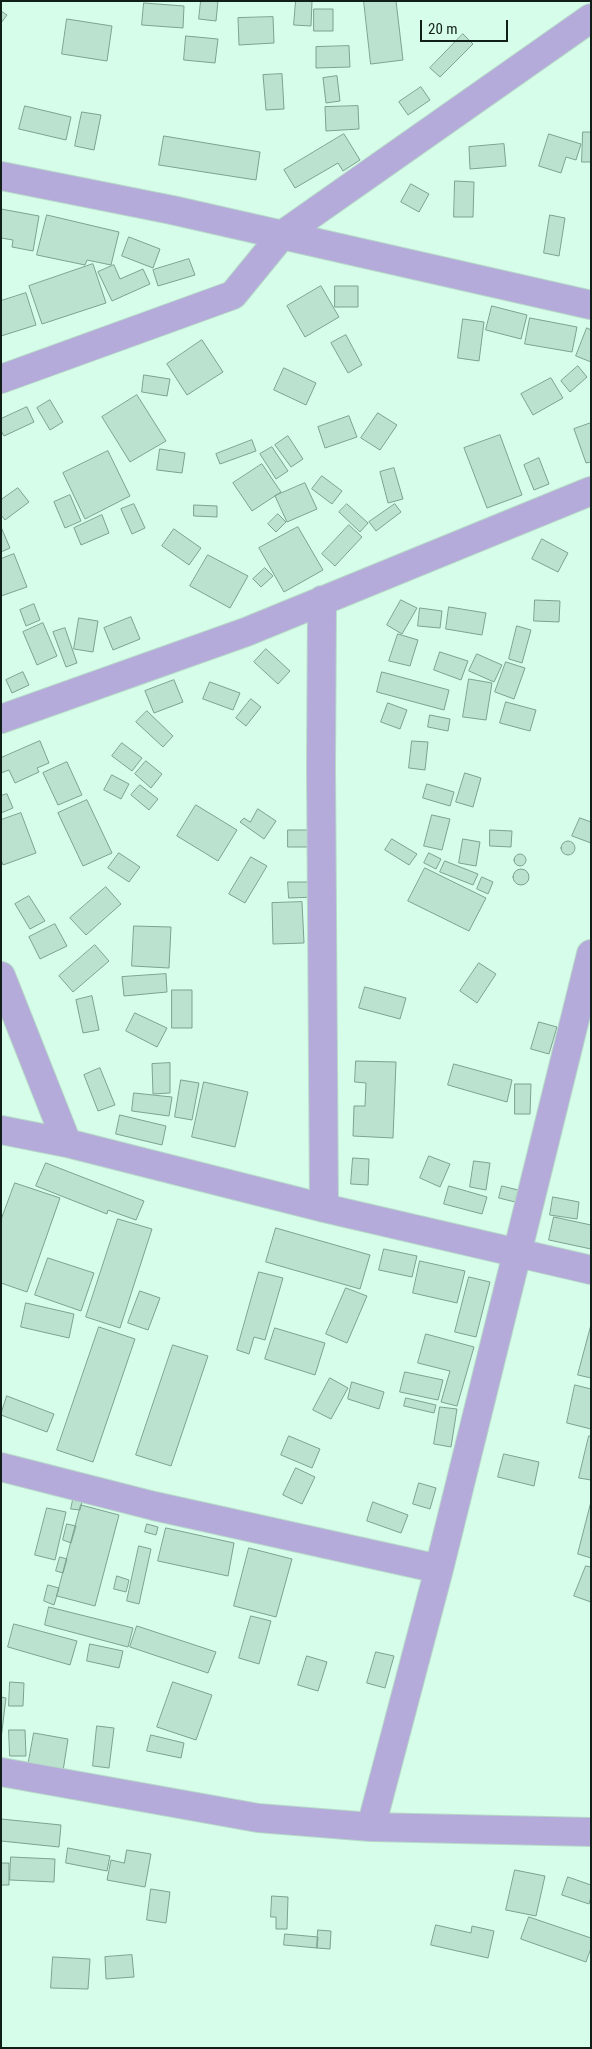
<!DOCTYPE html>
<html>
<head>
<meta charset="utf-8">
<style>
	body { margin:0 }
	#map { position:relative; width:592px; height:2049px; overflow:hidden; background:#d6fde9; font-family:"Roboto Condensed",sans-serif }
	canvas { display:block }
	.frame { position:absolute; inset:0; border:2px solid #111f18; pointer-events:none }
	.scale { position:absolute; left:420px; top:20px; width:88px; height:22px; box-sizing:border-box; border:2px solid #111f18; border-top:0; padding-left:6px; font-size:15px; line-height:18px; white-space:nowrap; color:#111f18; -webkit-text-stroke:4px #d6fde9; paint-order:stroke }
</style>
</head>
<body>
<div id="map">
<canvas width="592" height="2049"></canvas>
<div class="frame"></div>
<div class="scale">20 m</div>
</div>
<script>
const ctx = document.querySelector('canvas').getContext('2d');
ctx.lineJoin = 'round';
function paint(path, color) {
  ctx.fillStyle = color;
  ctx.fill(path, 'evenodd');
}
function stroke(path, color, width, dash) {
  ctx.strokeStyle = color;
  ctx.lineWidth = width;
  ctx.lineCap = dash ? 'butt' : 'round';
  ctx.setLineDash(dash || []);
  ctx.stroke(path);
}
const building = new Path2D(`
	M201,1H218L216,21L199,19Z
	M296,1H312L311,26L294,25Z
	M364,1H396L403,60L371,64Z
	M144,3L184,6L183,28L142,25Z
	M314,9H333V31H314Z
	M1,11L7,15L1,23Z
	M273,17L274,43L239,45L238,18Z
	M67,19L112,26L107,61L62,54Z
	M463,34L473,44L440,77L430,68Z
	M186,36L218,39L215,63L184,60Z
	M349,46L350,67L316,68V47Z
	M282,74L284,109L266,110L263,75Z
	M337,76L340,101L326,103L323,78Z
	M421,87L430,100L408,115L399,102Z
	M25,106L71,117L66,140L19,129Z
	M358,106L359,129L326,131L325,107Z
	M82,112L101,115L94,150L75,146Z
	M583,132H591V162H582Z
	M344,134L360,160L343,171L338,163L295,188L284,170Z
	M549,134L581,144L576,160L566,157L561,173L539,166Z
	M164,136L260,152L256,180L159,165Z
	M504,144L506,166L470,169L469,147Z
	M455,181L474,182L473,217H454Z
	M411,184L429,194L419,212L401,202Z
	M1,209L39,216L33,251L12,247L13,240L1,238Z
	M47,215L119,232L111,265L87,260L85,265L37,255Z
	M550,215L565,218L559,256L544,253Z
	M129,237L160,249L153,268L122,256Z
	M189,259L195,275L158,286L153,270Z
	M93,264L106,303L42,324L29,286Z
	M114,265L120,279L143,269L150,284L112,301L98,272Z
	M321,286L339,317L305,337L287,306Z
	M335,286H358V307H335Z
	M26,293L36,325L1,336V301Z
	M492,306L527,315L521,339L486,330Z
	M530,318L577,327L572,352L525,344Z
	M463,319L484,322L479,361L458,358Z
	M587,328L591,330V362L576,356Z
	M346,335L362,365L348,373L331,343Z
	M202,340L223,372L187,395L167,364Z
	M578,366L587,377L570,392L561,381Z
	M284,368L316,383L306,405L274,390Z
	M144,375L170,379L167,396L142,392Z
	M551,378L563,398L533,415L521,394Z
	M137,395L166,441L130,462L102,417Z
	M50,400L63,422L50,430L37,408Z
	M27,407L34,422L4,436L1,431V419Z
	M378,413L397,425L380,450L361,438Z
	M349,416L357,437L325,448L318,427Z
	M591,423V462L586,463L574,429Z
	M500,435L522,495L487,508L464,448Z
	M288,436L303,459L291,467L275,445Z
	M252,440L256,451L220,464L216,454Z
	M272,447L288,471L276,479L260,454Z
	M160,449L185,453L182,473L157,470Z
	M108,451L130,496L85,519L63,473Z
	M539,458L549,484L534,490L524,465Z
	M262,464L281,492L252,511L233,483Z
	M394,468L403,499L388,503L380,472Z
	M322,476L342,491L332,504L312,489Z
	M305,483L317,509L287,522L275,496Z
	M18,488L29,502L5,520L1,515V500Z
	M70,495L81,521L65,528L54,502Z
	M134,504L145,528L132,534L121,509Z
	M347,504L368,523L360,532L339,512Z
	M395,504L401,512L376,531L369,522Z
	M194,505L217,506V517L194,516Z
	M278,514L286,522L276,532L268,524Z
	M102,515L109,533L81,545L74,528Z
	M349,525L362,537L335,566L322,554Z
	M1,527L10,548L1,552Z
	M298,527L323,570L284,592L259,548Z
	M174,529L201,548L189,565L162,546Z
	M542,539L568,553L558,572L532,559Z
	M14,554L27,587L1,596V559Z
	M208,555L248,576L230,608L190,586Z
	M265,568L273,576L261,587L253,579Z
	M401,600L417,608L402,634L387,625Z
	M535,600L560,601L559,622L534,621Z
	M34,604L40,620L26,626L20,610Z
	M449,607L486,613L482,635L446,629Z
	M420,608L442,611L440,628L418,626Z
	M131,617L140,639L113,650L104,628Z
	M79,618L98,621L93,652L74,649Z
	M43,623L57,656L37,665L23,632Z
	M517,626L531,630L522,663L509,659Z
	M65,628L77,663L66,667L53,632Z
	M398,634L418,640L410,666L389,661Z
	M266,649L290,671L278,684L254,662Z
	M440,652L468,661L461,680L434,670Z
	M477,654L502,665L494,682L469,671Z
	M506,662L525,668L514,699L495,692Z
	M23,672L29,685L12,693L6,680Z
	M382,672L449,690L444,710L377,692Z
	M469,679L492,683L486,720L463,717Z
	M174,680L183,702L154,713L145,691Z
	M210,682L240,693L233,710L203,699Z
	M251,699L261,707L246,726L236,718Z
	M506,702L536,710L530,731L500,723Z
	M388,703L407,710L400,729L381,722Z
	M147,711L173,736L163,747L136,722Z
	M430,715L450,719L448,731L428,727Z
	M40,741L49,763L37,768L39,772L15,783L9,770L1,773V758Z
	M412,741L428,742L425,770L409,768Z
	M122,743L142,758L132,771L112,756Z
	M146,761L162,774L151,788L135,774Z
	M67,762L82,795L58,805L43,773Z
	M465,773L481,778L473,807L456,802Z
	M112,775L129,784L121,799L104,790Z
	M427,784L454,792L450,806L423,798Z
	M140,785L158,799L149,810L131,795Z
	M7,794L13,808L1,813V796Z
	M87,800L112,853L83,866L58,813Z
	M196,805L237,830L218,861L177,836Z
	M258,809L276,821L264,839L240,822L244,818L250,822Z
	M21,813L36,853L3,865L1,860V820Z
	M432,815L450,819L442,850L424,846Z
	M580,818L591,822V843L572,836Z
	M288,830H316V847H288Z
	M490,830L512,831L511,847L490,846Z
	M392,839L417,854L409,865L385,850Z
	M463,839L480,842L476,866L459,863Z
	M561 848a7 7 0 1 1 14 0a7 7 0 1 1-14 0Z
	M119,853L140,867L129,882L108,868Z
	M429,853L441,859L436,869L424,863Z
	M514 860a6 6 0 1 1 12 0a6 6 0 1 1-12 0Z
	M251,857L267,866L245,903L229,894Z
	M445,861L478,874L473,885L440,872Z
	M425,868L486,898L469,931L408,901Z
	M513 877a8 8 0 1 1 16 0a8 8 0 1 1-16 0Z
	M482,877L493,882L488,894L477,889Z
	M288,882H316V897L289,898Z
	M106,887L121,904L86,935L70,918Z
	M29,896L45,921L30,929L15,904Z
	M302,902L304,943L273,944L272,903Z
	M55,924L67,946L40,959L29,937Z
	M134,926L171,927L169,968L132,966Z
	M95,945L109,961L73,992L59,976Z
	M479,963L496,974L477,1003L460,991Z
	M166,974L167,992L124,996L122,977Z
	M365,987L406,998L400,1019L359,1008Z
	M172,990H192V1028H172Z
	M92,996L99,1030L83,1033L76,1000Z
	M135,1013L167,1028L157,1047L126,1031Z
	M539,1022L557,1027L549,1054L531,1049Z
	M356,1061L396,1062L393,1138L353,1136L354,1106H365L366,1083L355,1082Z
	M170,1063V1093L153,1094L152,1064Z
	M454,1064L512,1080L507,1102L448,1085Z
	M100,1068L115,1105L98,1111L84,1075Z
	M181,1080L199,1083L192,1120L175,1117Z
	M204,1082L248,1092L235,1147L192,1137Z
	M515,1084H531L530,1114H515Z
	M134,1093L172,1097L169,1116L132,1111Z
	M120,1115L166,1126L162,1145L116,1134Z
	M429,1156L450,1164L440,1187L420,1178Z
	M353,1158L369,1159L368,1185L351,1184Z
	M474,1161L490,1163L486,1190L470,1187Z
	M46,1163L144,1201L136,1220L108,1210L107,1214L36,1186Z
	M15,1183L60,1198L27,1292L1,1283V1220Z
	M449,1186L487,1197L482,1214L444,1204Z
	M502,1186L518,1190L515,1202L499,1198Z
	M553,1197L579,1202L577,1219L550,1215Z
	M554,1217L591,1225V1249L549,1240Z
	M118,1219L152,1229L120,1328L86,1317Z
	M276,1228L370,1255L360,1289L266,1262Z
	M384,1249L417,1256L412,1277L379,1270Z
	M48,1258L94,1273L81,1311L35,1295Z
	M420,1261L465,1271L457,1303L413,1293Z
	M259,1272L283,1278L265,1340L254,1337L249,1354L237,1350Z
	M469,1277L490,1282L476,1337L455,1332Z
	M346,1288L367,1296L347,1343L326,1334Z
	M140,1291L160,1298L148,1330L128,1323Z
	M26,1303L74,1314L69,1338L21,1327Z
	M591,1325V1378L578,1375Z
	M99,1327L135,1339L93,1462L57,1450Z
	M275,1328L325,1343L315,1375L265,1359Z
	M426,1334L474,1347L457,1406L441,1402L450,1371L418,1363Z
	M173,1345L208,1356L171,1466L136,1455Z
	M405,1372L443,1380L438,1400L400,1392Z
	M330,1378L348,1388L331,1419L313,1410Z
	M352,1382L384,1392L379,1409L348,1399Z
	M575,1385L591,1389V1429L567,1423Z
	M7,1396L54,1414L47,1432L1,1415Z
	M406,1398L436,1405L434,1413L404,1406Z
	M440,1407L457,1409L451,1447L434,1444Z
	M289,1436L320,1449L312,1468L281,1455Z
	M589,1436H591V1480L579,1478Z
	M504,1454L539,1462L534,1486L498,1477Z
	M296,1468L315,1477L302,1504L283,1495Z
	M419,1483L436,1488L430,1509L413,1504Z
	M73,1500L82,1502L80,1510L71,1509Z
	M373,1502L408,1515L401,1533L367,1521Z
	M591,1502V1558L578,1554Z
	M81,1505L119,1515L95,1606L57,1596Z
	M47,1508L66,1512L55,1560L35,1555Z
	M67,1524L76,1526L71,1543L63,1540Z
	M147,1524L158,1527L156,1535L145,1532Z
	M166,1528L234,1543L228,1576L158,1561Z
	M139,1546L151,1549L139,1604L127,1601Z
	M249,1548L292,1559L276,1617L234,1606Z
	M60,1557L67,1559L63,1573L56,1571Z
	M586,1566L591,1567V1602L574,1596Z
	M117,1576L129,1580L126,1592L114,1589Z
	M48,1585L59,1588L54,1605L44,1601Z
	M49,1607L133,1628L128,1647L45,1625Z
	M251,1616L271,1621L259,1664L239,1658Z
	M14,1624L77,1641L70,1665L8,1647Z
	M137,1626L216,1652L208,1673L130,1647Z
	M90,1644L123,1651L119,1668L87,1661Z
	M376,1652L394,1656L385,1688L367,1683Z
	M307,1656L327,1662L318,1691L298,1685Z
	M10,1682L24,1683L23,1706H9Z
	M173,1682L212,1695L196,1740L157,1727Z
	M1,1697L6,1698L1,1739Z
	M97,1726L114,1728L109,1768L93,1766Z
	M9,1730H25L26,1756H10Z
	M34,1733L68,1739L63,1771L28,1766Z
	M151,1735L184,1743L181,1758L147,1751Z
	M1,1819L61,1825L59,1847L1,1841Z
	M68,1848L110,1856L107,1871L66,1863Z
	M127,1850L151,1854L145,1887L107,1880L111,1860L124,1863Z
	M11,1857L55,1859L54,1882L10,1880Z
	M1,1863H9V1885H1Z
	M515,1870L545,1876L536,1916L506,1910Z
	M568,1877L591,1885V1897L589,1904L562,1895Z
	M151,1889L170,1892L166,1923L147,1920Z
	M272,1896L288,1897L287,1929H276V1917H271Z
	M529,1917L591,1938V1948L586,1962L521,1939Z
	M436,1925L471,1933L472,1926L494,1931L488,1958L431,1945Z
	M318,1930L331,1931L330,1949L317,1948Z
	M285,1934L318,1937L317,1948L284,1945Z
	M132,1955L134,1977L106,1979L105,1957Z
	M53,1957L90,1959L88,1989L51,1988Z`);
const minor = new Path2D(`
	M1,176L172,210L591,305
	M1,379L233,295L282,235L591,18
	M322,600L321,768L324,1208
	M1,719L246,632L591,491
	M1,976L67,1143
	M1,1130L67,1143L324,1208L591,1270
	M1,1467L154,1506L439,1569
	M1,1772L258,1818L371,1827L591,1832
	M371,1827L439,1569L591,954`);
paint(building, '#bbe2ce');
stroke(building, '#7da28f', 1);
stroke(minor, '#b6d9c8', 30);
stroke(minor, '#b4abda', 28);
</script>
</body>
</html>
